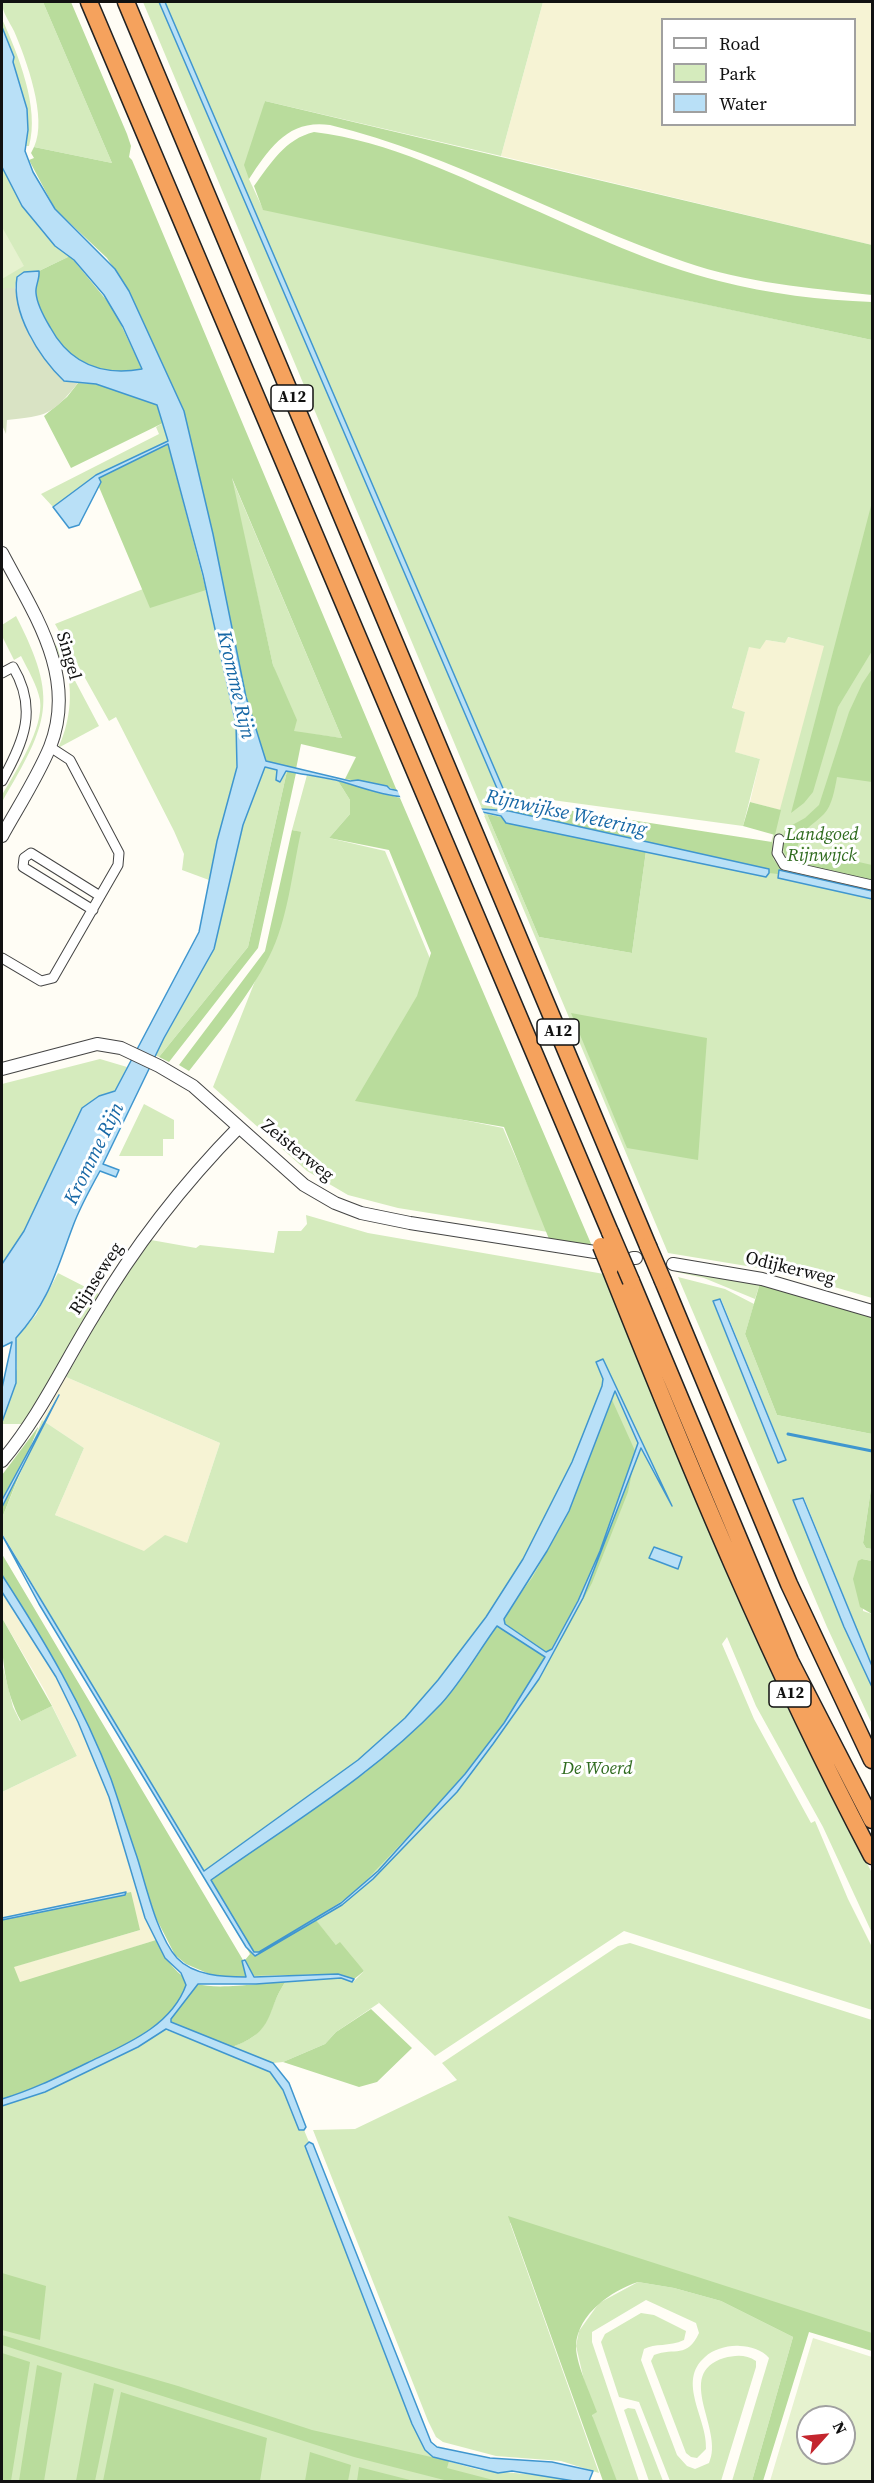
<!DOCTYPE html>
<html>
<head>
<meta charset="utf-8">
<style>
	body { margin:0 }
	#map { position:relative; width:874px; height:2483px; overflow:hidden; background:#fffdf5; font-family:"Source Serif 4",serif }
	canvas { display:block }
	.frame { position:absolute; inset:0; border:3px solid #111; pointer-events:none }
	.legend { position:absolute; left:661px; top:18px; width:195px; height:108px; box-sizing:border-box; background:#fff; border:2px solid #a0a0a0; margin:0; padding:8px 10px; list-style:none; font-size:18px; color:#111 }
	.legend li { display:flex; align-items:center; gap:12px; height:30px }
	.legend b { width:30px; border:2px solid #a0a0a0 }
	.north { position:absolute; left:796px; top:2405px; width:60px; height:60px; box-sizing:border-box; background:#fff; border:2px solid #a0a0a0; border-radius:50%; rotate:63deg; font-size:16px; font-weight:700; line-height:24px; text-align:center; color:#111 }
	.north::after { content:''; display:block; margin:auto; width:21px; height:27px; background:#c4262e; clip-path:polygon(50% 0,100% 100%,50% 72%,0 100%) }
</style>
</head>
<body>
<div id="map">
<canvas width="874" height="2483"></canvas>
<div class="frame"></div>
<ul class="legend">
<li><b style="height:8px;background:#fff"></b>Road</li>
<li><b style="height:16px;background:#d5ebbd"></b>Park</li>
<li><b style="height:16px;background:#b9e0f7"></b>Water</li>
</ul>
<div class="north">N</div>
</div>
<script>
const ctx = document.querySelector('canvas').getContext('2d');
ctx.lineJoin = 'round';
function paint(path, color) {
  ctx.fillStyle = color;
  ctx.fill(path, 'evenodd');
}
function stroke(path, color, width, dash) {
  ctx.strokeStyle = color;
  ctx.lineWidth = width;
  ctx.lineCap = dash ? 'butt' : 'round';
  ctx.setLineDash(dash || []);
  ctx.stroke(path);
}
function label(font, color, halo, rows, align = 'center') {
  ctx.font = font + ' "Source Serif 4",serif';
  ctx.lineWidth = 6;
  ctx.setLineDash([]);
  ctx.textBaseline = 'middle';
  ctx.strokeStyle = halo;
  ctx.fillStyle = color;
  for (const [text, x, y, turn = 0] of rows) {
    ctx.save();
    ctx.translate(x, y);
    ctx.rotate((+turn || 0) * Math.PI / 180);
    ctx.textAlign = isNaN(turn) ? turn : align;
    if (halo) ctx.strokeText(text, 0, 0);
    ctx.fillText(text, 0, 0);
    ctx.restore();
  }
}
const farmland = new Path2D(`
	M543,2H872V245L501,156ZM662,20H854V124H662Z
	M787,637L834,648L791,813L750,802L760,759L734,752L745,712L732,709L749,646L766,640L785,643Z
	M66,1377L220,1443L187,1543L144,1552L55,1515L84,1448L42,1420Z
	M2,1592L56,1677L78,1722L109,1797L142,1910L156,1940L20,1983L13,1967L140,1930L2,1920V1792L77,1756L45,1691L2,1618Z`);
const green = new Path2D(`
	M2,2H43L112,163L34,147C48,118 26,59 14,31C9,21 2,12 2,2Z
	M143,2H159L499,793H505L165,2H543L501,156L265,101L249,179L263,209L872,340V1298L783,1272L668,1253L483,813L487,814L539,937L632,953L646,851L762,876L824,646L788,637L785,643L766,640L760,649L749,647L732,708L745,712L735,752L760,759L743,826L530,797L532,804L507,805L509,811L482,809Z
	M2,19C18,54 40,108 29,146H26L27,109L12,62L14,57L2,27Z
	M2,167C19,200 38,235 70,256L39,271L24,272L17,277L15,288L2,290Z
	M163,423L168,442L96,475L53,507L41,494L159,434L156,427Z
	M230,474L342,738L294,732L273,665Z
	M96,478L206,591L238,737L236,779L217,841L209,880L182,870L184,854L174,831L116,717L109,721L55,624L143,589Z
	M16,616C60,701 48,723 2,802V795C16,771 44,728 40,700C37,685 28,670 21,656L14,660L2,636V625Z
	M55,643L99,726L58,748C69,726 74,693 66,669C62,660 56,652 55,643Z
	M265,767L277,770L276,780L287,771L248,947L159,1057L155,1055L214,949L243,825Z
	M307,775L338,781L350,800V814L329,838L385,851L431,961L424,989L359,1099L503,1128L548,1232L398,1208L348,1195L307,1171L213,1087L263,961L296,831L292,830Z
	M100,1059L127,1067L115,1091L99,1096L69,1135L24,1231L5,1262L2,1297V1084Z
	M144,1104L174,1120V1139H163V1156H119Z
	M306,1215L368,1233L604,1274L825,1781L872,1873V1933L823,1827L756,1706L727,1637L722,1644L754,1719L811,1823L815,1821L848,1899L872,1947V2010L624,1931L435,2056L376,2000L379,2003L336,2032L325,2044L283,2062L273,2063L232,2047C275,2032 265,2011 286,1981L341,1978L353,1982L364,1971L336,1945L315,1920L401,1739L206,1877L2,1533V1518L42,1420L84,1448L55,1515L144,1551L165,1535L187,1543L220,1443L66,1377L111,1298L151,1240L196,1248L200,1245L274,1253L278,1231H301L307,1224Z
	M675,1269L760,1283L755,1299L704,1278L676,1272Z
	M58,1273L101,1295L23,1424H2L17,1368L16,1338L36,1315Z
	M678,1277L725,1289L754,1304L745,1334L777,1415L872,1434V1482L863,1543L866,1548L872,1549V1561L862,1559L863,1611L872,1614V1666L804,1498L794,1501L844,1627L872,1687V1724L827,1627ZM721,1299L786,1459L778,1463L713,1302Z
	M2,1663L13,1707L20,1721L52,1706L77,1756L2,1792Z
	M630,1943L872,2020V2336L510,2223L599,2473L561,2461L496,2456L443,2442L436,2437L428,2421L313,2130L355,2129L457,2080L442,2063L618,1946Z
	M163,2029L225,2051L270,2072L283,2090L300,2131L304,2130L309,2142L305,2146L405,2405L436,2458L480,2470L549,2476L578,2481H2V2099L70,2074Z
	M638,2282L674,2288L721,2301L793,2337L752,2481H732L769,2358C763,2350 749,2346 740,2346C728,2345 714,2349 705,2357C676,2382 708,2419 706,2449L697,2458L691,2457L686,2453L651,2361L654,2355C675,2347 687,2359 699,2333L696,2323L646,2300L592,2332V2342L639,2481L617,2482L597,2436L576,2346L579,2331L599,2303Z
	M641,2313L654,2315L686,2331L684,2340C669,2347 655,2343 644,2349L641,2360L677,2455L687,2466L695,2469L709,2463C725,2430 673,2374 724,2358C735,2355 746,2354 756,2361V2367L721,2481H670L639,2402L619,2397L601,2342L605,2334Z
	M628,2408L635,2409L637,2414L663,2481H649L624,2410Z`);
const forest = new Path2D(`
	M43,2H71L127,134L131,146L129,157L132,160L397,791L387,786L345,779L356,757L301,744L296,769L266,762L246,697L213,534L184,411L129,291L107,258L55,209L29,160L34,158L31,153L34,147L112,163ZM232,478L342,738L294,731L297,720L273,665Z
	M265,101L872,245V295C809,288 746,283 685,262C565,221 454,155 330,125C289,119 270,147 249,179L244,165Z
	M314,132C389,141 460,177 528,207C590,234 654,265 719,281C769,294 821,300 872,302V340L263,210L254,186C271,163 285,139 314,132Z
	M70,256L113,308L142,369C100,376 71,366 50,327C44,317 37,305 36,293C35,286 40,279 39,271Z
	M78,383L96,384L157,405L163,423L71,468L44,416L67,397Z
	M168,444L206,590L150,608L99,487L101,482L98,478Z
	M872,502V651L838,707L813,792L804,803L791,813Z
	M872,669V782L837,777C835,788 832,806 824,814C809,829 804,826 797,848L872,865V882L794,863C781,855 781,843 785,829L805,818L819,805L849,712L862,684Z
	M287,771L296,773L258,948L169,1062L159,1057L248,947Z
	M338,781L400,798L592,1246L549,1239L504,1127L355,1101L417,996L431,953L389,850L329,838L350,814V800Z
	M750,802L781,810L775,835L743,826Z
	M522,803L772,842L773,859L783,871L779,870L778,874L769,873L768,869L509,811L507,804Z
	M487,814L501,817L507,823L646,851L632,953L539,937Z
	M292,830L301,832C292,872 288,920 269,957C248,998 217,1035 189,1071L179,1065L265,951Z
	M571,1013L707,1038L698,1160L627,1148Z
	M760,1283L872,1315V1434L777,1415L745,1334Z
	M603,1380L636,1453L628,1492L592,1583L564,1635L512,1714L459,1783L355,1892L315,1919L336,1945L340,1942L364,1971L353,1980L338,1974L252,1976L245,1960L250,1954L206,1877L366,1772L503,1617L532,1578L563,1523L580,1483L596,1440Z
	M38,1427V1428L2,1518V1475Z
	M872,1482V1549L866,1548L863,1543Z
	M2,1554L243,1960L246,1977L214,1976L186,1964L175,1955L156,1918L97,1746L57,1665L2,1575Z
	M862,1559L872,1561V1614L860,1607L853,1579L858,1561Z
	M2,1618L52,1706L21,1721C4,1690 1,1654 2,1618Z
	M131,1892L140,1930L14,1967L20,1982L156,1940C164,1957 178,1978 197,1984C218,1990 264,1983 286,1981C265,2011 277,2031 232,2047L171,2022V2019C118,2053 61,2080 2,2099V1920Z
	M371,2009L412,2048L377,2082L359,2087L283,2062L325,2044L336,2032Z
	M508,2216L872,2333V2351L809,2332L763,2481H752L793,2337L721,2301L674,2288L638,2282C611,2291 578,2314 576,2345C575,2362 591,2395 597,2412L592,2415L617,2481H603Z
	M2,2273L46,2286L40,2340L2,2330Z
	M2,2335L178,2386L312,2430L449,2461L447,2468L497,2481H448L354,2457L2,2345Z
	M2,2353L30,2362L11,2481H2Z
	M37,2365L62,2373L44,2481H19Z
	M94,2383L114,2389L95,2481H76Z
	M121,2392L267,2438L260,2481H103Z
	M310,2452L351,2465L348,2481H305Z
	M359,2467L410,2480V2481H357Z`);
const cemetery = new Path2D(`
	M6,288H15L24,323L31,339L63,381L78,383C52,415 47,416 7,420L6,434L2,425V290Z`);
const pitch = new Path2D(`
	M2,227L24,266L2,279Z
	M813,2338L872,2357V2481H770ZM808,2417H844V2453H808Z`);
const water = new Path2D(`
	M159,2H165L505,793H499Z
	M2,27L14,57L13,62L27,109L28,130L25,151L33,172L55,209L115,269L129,291L184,411L213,534L246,697L266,761L350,781L358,780L387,786L390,789L482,809L509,811L769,869V873L766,877L506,823L501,816L407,796C396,800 356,786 343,782C325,777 305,775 286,771L280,782L276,780L277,770L265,767L243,825L214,949L164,1038L103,1164L119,1170L116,1177L100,1171C90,1189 80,1207 73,1226C56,1271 49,1302 16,1338V1383L2,1422V1388L12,1342L2,1347V1264L24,1231L82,1108L99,1096L115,1091L199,932L217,841L237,767L236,724L203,575L168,444L99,478L101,482L79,525L69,528L53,507L96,475L168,441L157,405L96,384L64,381C39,357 11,313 17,277L24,272L39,271C40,279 35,286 36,293C37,305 44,317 50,327C70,364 102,376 142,369L123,327L104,295L74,260L55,246L22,206L2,167Z
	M779,870L872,891V899L778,878Z
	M720,1299L786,1460L778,1463L713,1301Z
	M603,1359L672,1506L641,1448L583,1598L539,1679L493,1744L457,1792L373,1879L342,1905L255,1956L246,1947L209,1886L39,1604L2,1535L204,1871L358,1760L405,1718L438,1680L486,1617L523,1559L572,1462L602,1386L603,1379L596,1362ZM615,1391L638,1443L600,1551L578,1601L552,1649L546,1652L505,1624L504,1619L547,1551L569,1511ZM497,1626L545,1657L504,1723L465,1774L378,1871L341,1903L259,1952H254L211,1880C290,1824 374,1775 441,1704C462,1681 478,1652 497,1626Z
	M59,1395L2,1507V1500Z
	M803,1498L872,1666V1687L844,1627L793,1500Z
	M654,1547L682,1557L678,1569L649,1558Z
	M2,1575C44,1640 84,1707 111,1779C120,1805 128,1831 137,1857C146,1885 157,1936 177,1958C194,1976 224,1977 246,1977L242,1961L245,1960L254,1977L338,1974L354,1979L352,1982L341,1978L256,1984H198L171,2019V2022L273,2063L289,2083L306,2127L304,2130H299L283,2090L270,2072L166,2029L138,2047L45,2092L2,2106V2099C32,2090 58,2077 87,2063C124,2045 171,2027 186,1985L181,1973L165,1958L145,1918L109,1797L78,1722L56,1677L2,1592Z
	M126,1892L125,1895L2,1920V1918Z
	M309,2142L313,2144L431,2442L437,2447L490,2458L552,2462L593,2471L589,2481H574L512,2471L498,2473L433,2457L425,2450L412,2424L305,2146Z`);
const pier = new Path2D(`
	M396,787L480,805L485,816L407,799L402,801Z`);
const stream = new Path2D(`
	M788,1434L872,1451`);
const minor = new Path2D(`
	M2,673L13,667C38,709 24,741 2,781
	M779,839L777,853L784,865L872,885
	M93,910L23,867L24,858L31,853L100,896
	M2,958L41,981L53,978L118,865L119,853L70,760L50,747`);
const tertiary = new Path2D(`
	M2,553C34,614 78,676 50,747C37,778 18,807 2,836
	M2,1069L97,1044L121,1048L159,1066L193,1086L304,1185L335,1203L361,1213L410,1223L595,1252
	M633,1258H636
	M673,1264L762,1279L872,1311
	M2,1461C40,1416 63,1365 94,1315C134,1247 184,1183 239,1127`);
const motorway = new Path2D(`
	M89,2L610,1232
	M126,2L648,1246
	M610,1268C690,1469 771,1665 872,1856
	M631,1281L790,1661L872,1820
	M663,1281L789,1584L872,1760`);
const motorwayBridge = new Path2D(`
	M610,1232L631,1281
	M601,1246L610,1268
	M648,1246L663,1281`);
const shields = [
	[292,398,42],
	[558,1032,42],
	[790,1694,42]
];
const shieldNames = [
	["A12",292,398],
	["A12",558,1032],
	["A12",790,1694]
];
const streetNames = [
	["Singel",68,656,74],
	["Zeisterweg",297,1151,39],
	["Odijkerweg",790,1269,14],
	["Rijnseweg",97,1279,-57]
];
const parkNames = [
	["Landgoed",822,835],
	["Rijnwijck",822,856],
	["De Woerd",597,1769]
];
const waterNames = [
	["Kromme Rijn",235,685,77],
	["Rijnwijkse Wetering",566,814,12],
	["Kromme Rijn",95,1154,-64]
];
paint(farmland, '#f6f3d4');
paint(green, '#d5ebbd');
paint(forest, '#b9dc9c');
paint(cemetery, '#d9e3c4');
paint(pitch, '#e6f2cf');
paint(water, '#b9e0f7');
stroke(water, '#3f96cf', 1.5);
paint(pier, '#fffdf5');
stroke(stream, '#3f96cf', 3);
stroke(minor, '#444', 11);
stroke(tertiary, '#444', 14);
stroke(motorway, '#222', 19);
stroke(minor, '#fff', 9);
stroke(tertiary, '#fff', 12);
stroke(motorway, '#f5a25d', 16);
stroke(motorwayBridge, '#222', 19, []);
stroke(motorwayBridge, '#f5a25d', 16);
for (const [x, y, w] of shields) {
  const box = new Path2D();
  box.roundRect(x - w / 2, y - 13, w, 26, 4.5);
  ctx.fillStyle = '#fff';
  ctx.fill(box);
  stroke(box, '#111', 1.5);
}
label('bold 16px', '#111', null, shieldNames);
label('18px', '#111', '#fff', streetNames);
label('italic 18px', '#2f6b1f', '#fff', parkNames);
label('italic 20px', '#1768a6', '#fff', waterNames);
</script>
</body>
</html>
